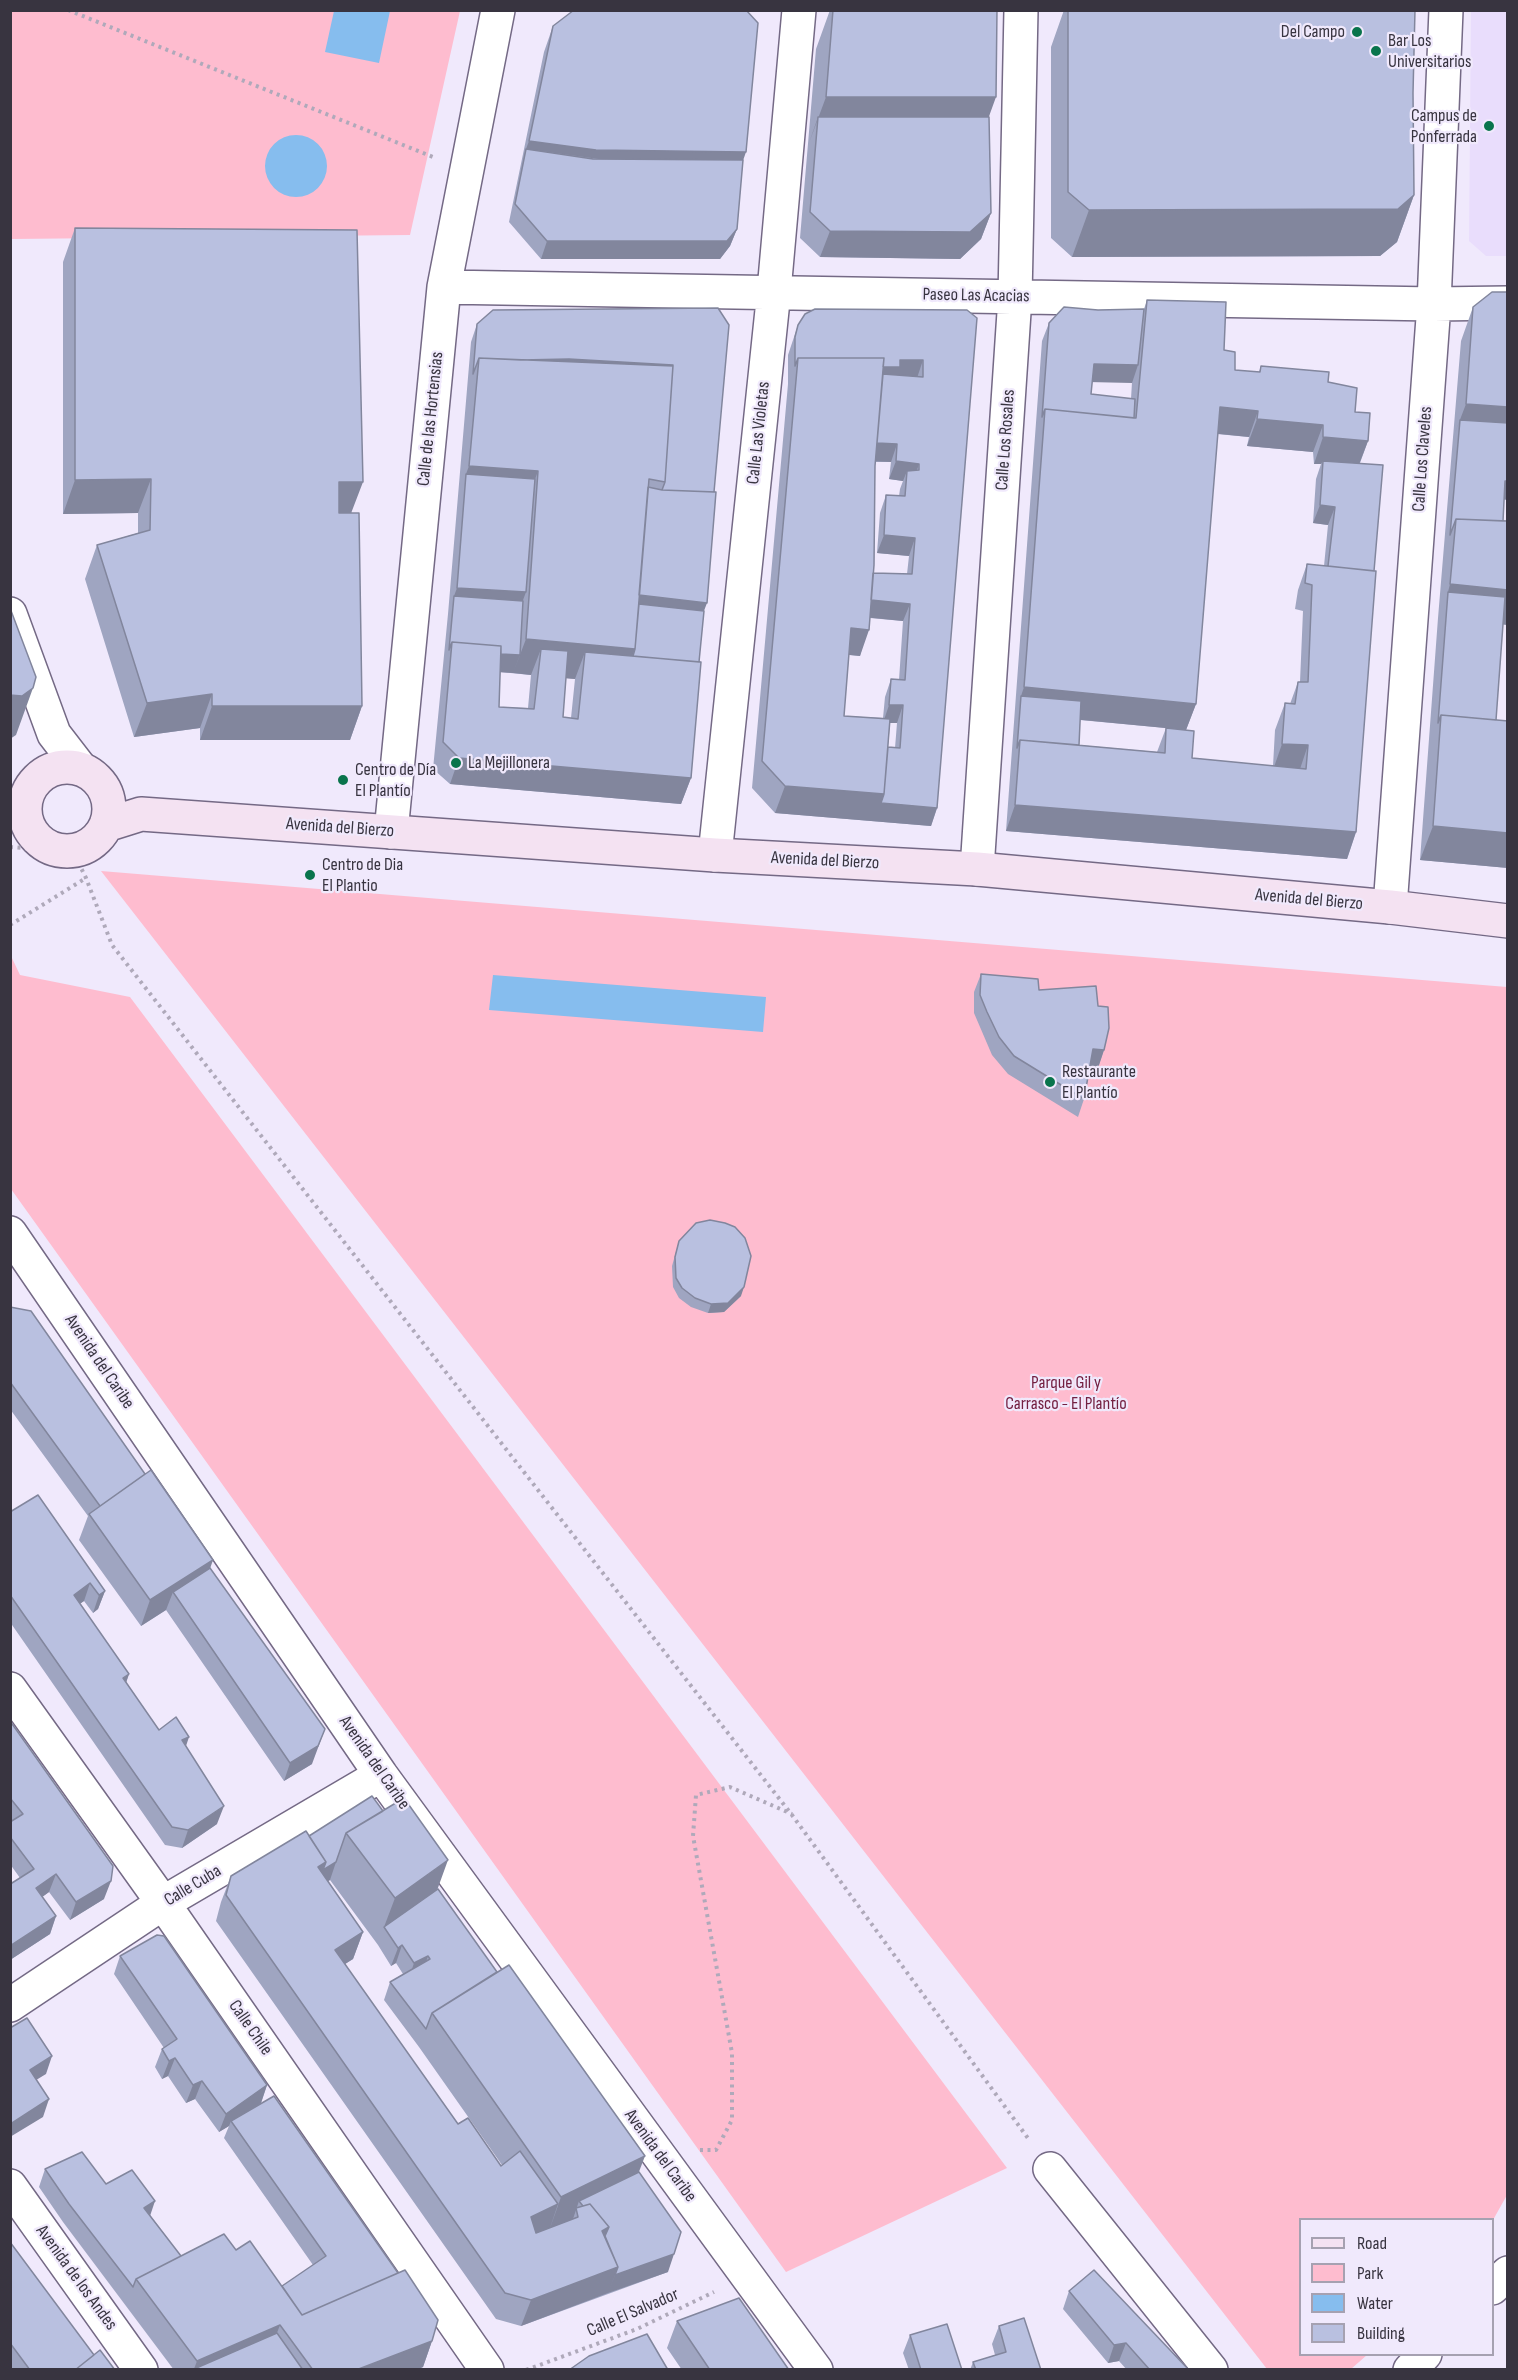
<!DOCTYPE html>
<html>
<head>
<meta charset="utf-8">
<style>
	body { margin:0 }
	#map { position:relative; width:1518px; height:2380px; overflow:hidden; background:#f0e9fc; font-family:"Sofia Sans Condensed",sans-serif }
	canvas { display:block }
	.frame { position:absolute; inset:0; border:12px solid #383440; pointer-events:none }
	.legend { position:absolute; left:1299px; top:2218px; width:195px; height:138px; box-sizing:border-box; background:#f0e9fc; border:2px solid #a6a1b1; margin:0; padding:8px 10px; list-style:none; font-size:18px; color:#383440 }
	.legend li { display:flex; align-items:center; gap:12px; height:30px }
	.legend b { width:30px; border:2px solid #a6a1b1 }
</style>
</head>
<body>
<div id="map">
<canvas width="1518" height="2380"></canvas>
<div class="frame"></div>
<ul class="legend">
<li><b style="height:8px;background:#f4e2f2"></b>Road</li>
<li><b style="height:16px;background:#febccf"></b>Park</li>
<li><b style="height:16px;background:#86bdee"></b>Water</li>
<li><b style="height:16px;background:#b9c0e0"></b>Building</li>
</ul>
</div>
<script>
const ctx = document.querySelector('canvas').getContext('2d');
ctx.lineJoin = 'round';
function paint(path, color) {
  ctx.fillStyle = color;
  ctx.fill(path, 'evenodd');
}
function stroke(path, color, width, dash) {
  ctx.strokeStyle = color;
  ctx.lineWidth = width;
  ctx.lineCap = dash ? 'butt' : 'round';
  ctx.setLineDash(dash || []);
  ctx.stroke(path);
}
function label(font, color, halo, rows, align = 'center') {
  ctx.font = font + ' "Sofia Sans Condensed",sans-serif';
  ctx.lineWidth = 4.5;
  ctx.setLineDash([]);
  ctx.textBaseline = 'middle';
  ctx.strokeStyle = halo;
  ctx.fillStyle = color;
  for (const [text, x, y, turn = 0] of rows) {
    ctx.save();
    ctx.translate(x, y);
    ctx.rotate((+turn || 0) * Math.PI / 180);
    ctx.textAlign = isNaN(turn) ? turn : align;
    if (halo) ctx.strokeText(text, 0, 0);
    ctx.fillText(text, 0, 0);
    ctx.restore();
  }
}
const built = new Path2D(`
	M1471,11H1507V256H1486L1469,241Z`);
const green = new Path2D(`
	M10,11H460L410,235L11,239Z
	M101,871L1507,987V2195L1493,2220H1300V2354L1367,2355L1351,2369H1267Z
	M11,956L20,975L130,997L1007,2168L786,2272L11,1189Z`);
const water = new Path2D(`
	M334,11H390L379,63L325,52Z
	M265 166a31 31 0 1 1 62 0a31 31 0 1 1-62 0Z
	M493,975L766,997L763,1032L489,1010Z`);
const path = new Path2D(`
	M68,10L433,157
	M10,847L73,852L86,878L112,945L792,1815L1030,2141
	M10,925L86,878
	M700,2150H716L732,2120V2053L693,1836L696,1795L730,1787L792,1814
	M526,2370L637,2329L714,2292`);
const minor = new Path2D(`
	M444,287L1434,304L1508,303
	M10,614L54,734L81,769
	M391,832L444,287L498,10
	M715,855L774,291L799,10
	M977,869L1015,297L1021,10
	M1390,907L1434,304L1446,10
	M10,1233L381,1775L816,2370
	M10,1689L163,1903L487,2370
	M10,2005L163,1903L381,1775
	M1050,2169L1211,2370
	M10,2186L141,2370`);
const tertiary = new Path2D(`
	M1492,2288L1508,2273
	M1410,2370L1425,2354`);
const secondary = new Path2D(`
	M25 809a42 42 0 1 1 84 0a42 42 0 1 1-84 0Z
	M106,825L141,814L715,855L977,869L1390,907L1508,921`);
const wall = new Path2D(`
	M830,10H997L989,117L991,213L981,239L960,259L820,257L800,238L816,49Z
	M1064,10H1068L1414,195L1397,242L1380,256L1072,257L1051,238V47Z
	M553,26L743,160L737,229L730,246L720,259H541L509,222L544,52Z
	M75,228L352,513L362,706L350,740H200V728L134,737L85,579L97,545L138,533V513L63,514V262Z
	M1147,300L1224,350L1235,370L1259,372L1261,366L1328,382L1355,412L1368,441L1360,463L1374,571L1356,832L1347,859L1006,831L1042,341L1049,323L1098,310L1144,309ZM1092,382H1132L1131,399L1091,394ZM1217,434L1249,437L1247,446L1313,452L1314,464H1321L1316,479L1313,523L1328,525L1324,566L1307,564L1298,590L1295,609L1303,611L1300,682H1298L1290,704L1285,703L1275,730L1273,766L1192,758L1186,730L1196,704ZM1080,720L1166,728L1157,752L1079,745Z
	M1473,307L1504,500L1503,521H1508V625L1503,624L1496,720L1508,721V868L1420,860L1438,618L1461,341Z
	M718,308L704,611L699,662L691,778L681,804L450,784L433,769L448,614L471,342L477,324ZM500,672L531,675L528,708L499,707ZM566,678L575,679L571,718L563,717Z
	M967,310L937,808L931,826L775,813L752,788L788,384V355L798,325ZM875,462H891L889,479L903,481L900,489L899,496L886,495L880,513L877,553L909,556L907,574L874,573ZM870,618L903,621L899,680L891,679L885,697L883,718L844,716L849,655L860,656ZM890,723H897L895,748L888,747Z
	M981,974L1098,1006L1104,1050L1098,1068H1090L1084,1099L1078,1117L1008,1074L992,1055L974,1013V992Z
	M679,1241L741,1296L724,1312L708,1313L691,1307L679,1298L673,1287L672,1266Z
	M10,1307L210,1568L312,1764L284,1781L166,1610L141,1626L79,1540L88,1516L10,1409Z
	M10,1512L105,1591L98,1609L93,1613L84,1601L79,1604L129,1674L126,1683L159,1730L186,1746L217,1824L182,1848L165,1845L10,1622Z
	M10,1721L104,1899L70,1920L49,1892L42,1897L56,1916L50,1934L10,1960V1880L12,1883L20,1878L10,1864Z
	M372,1796L639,2172L668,2272L521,2326L496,2319L216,1921L221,1902L231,1876L309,1836ZM330,1880L378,1945L391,1966L396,1963L403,1974L390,1982L384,2000L419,2047L502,2165L501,2166L458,2124L345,1964L353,1959L363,1932L328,1881Z
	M120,1956L267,2085L261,2103L432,2341L423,2367L416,2370H174L63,2222L39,2187L45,2169L106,2184L150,2215L181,2256L236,2250L282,2286L313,2265L224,2138L229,2126L219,2132L195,2099L186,2103L168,2076L162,2079L155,2067L162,2049L164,2048L114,1974Z
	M10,2242L94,2355L115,2370H10Z
	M1069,2291L1189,2370H1127L1119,2361L1108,2363L1063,2309Z
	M677,2321L789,2370H682L667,2348Z
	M999,2326L1041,2370H970L973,2362L995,2355L992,2344Z
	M910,2335L962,2370H909L903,2353Z`);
const shadedWall = new Path2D(`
	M826,97H996L979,144L818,117L809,143Z
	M529,141L746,152L737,178L526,149Z
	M1414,195L1397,242L1380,256L1072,257L1089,210Z
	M991,213L981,239L960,259L820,257L830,231Z
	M737,229L730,246L720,259H541L547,241Z
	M569,359L673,365L666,383L521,360Z
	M900,360H923L917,378L795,384Z
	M1094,364L1138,365L1132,383L1088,382Z
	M1466,404L1508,407V442L1460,420L1453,438Z
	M1220,407L1258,411L1249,437L1210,433Z
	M1257,419L1323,425L1313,452L1247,446Z
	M1323,437L1368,441L1358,467L1323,461L1321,464H1314Z
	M875,443L897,444L891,462L869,461Z
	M896,461L919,464L913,482L907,471L903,481L889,479Z
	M469,466L538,471L526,505L466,474Z
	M151,479L138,513L63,514L75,480Z
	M1505,481H1508V500L1499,499Z
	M339,482H363L350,516H326Z
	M1320,505L1335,507L1328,525L1313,523Z
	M884,535L915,538L909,556L877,553Z
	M1450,584L1508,590V625L1446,619L1448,592Z
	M457,588L526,592L516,619L454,596Z
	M637,595L707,603L697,629L632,622Z
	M869,599L910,604L903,621L863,617Z
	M851,628L869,630L860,656L841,654Z
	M526,639L635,649L629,665L585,652L575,679L538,676L541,649L531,675L513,673Z
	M451,650L520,655L513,673L450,669Z
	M1024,687L1196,704L1186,730L1020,714L1021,696Z
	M33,688L16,735L10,739V695Z
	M212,694L200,728L134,737L147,703Z
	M889,705H903L897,723H883Z
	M212,706H362L350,740H200Z
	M1282,744L1308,745L1299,772L1273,770Z
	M459,758L691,778L681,804L450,784Z
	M785,786L884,794L937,808L931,826L775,813Z
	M1015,805L1356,832L1347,859L1006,831Z
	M1433,826L1508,833V868L1420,860Z
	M1093,1049L1104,1050L1098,1068L1086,1067Z
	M744,1287L741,1296L724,1312L708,1313L711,1304Z
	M213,1560L204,1586L173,1592L166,1610L141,1626L150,1600Z
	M90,1583L84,1601L67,1613L74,1595Z
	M105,1591L98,1609L93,1613L99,1595Z
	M129,1674L123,1691V1678Z
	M325,1729L312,1764L284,1781L290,1763Z
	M189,1737L183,1755L182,1740Z
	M224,1806L217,1824L182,1848L188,1830Z
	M448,1860L431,1907L384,1927L395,1898Z
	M326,1862H336L330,1880L309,1893L318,1867Z
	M56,1874L49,1892L30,1906L36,1888Z
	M111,1881L104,1899L70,1920L76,1902Z
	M56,1916L50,1934L10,1960V1946Z
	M363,1932L353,1959L326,1976L335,1950Z
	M402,1945L396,1963L391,1966L398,1948Z
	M428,1956L422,1974L408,1981L414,1963Z
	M52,2056L46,2074L23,2088L30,2070Z
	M175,2058L168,2076L162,2079L169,2061Z
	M202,2081L195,2099L186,2103L193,2085Z
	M267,2085L261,2103L231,2121L229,2126L219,2132L226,2114Z
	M49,2099L43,2117L10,2137V2125L12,2123Z
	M645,2156L632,2190L579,2201L573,2219L549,2231L561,2197Z
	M155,2201L149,2219L144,2208Z
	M558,2204L549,2231L521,2243L531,2217Z
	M609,2227L602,2245V2231Z
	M674,2254L668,2272L608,2293L615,2275Z
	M618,2267L608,2293L521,2326L531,2300Z
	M280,2325L270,2351L194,2369L197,2361Z
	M432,2341L423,2367L416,2370H356Z
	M1126,2343L1119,2361L1108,2363L1114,2345Z`);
const building = new Path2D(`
	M574,10H746L758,23L746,152L596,150L529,141L553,26Z
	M833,10H997L996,97H826Z
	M1068,10H1415L1413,93L1414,195L1398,209L1089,210L1068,192Z
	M818,117H989L991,213L970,232L830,231L810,212Z
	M526,149L593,159L743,160L737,229L727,241H547L515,204Z
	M75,228L357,230L363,482H339V513H359L362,706H212V694L147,703L97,545L150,530L151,479L75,480Z
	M1492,292H1508V407L1466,404L1473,307Z
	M1147,300L1226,302L1224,350L1235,352V370L1260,372L1261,366L1329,372L1328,382L1357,388L1355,412L1370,413L1368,441L1323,437V425L1257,419L1258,411L1220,407L1196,704L1024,687L1045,409L1136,418Z
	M1064,307L1098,310L1144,309L1138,365L1094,364L1091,394L1135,399L1134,418L1045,409L1042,417L1049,323Z
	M718,308L729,325L714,492L662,490L665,482L673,365L569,359L521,360L479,358L473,374L477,324L493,310Z
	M815,309L967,310L977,318L937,808L881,803L884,794L888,747L900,748L903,705H889L891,679L905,680L910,604L871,600L873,573L912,574L915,538L884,535L886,495L905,496L907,471L919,470V464L896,461L897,444L877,443L883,374L923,377V360H900V367H883L884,358H798L795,366V337L798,325L805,314Z
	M479,358L673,366L665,482L649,479L635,649L526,639L538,471L469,466Z
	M798,358H884L875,466L874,565L869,630L851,628L844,716L890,719L884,794L785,786L762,761Z
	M1460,420L1508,423V481H1505L1503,521L1456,519L1450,535Z
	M1323,461L1383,465L1374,571L1328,566L1335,507L1320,505Z
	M466,474L535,479L526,592L457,588Z
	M648,487L662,490L716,492L707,603L639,595Z
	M1456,519L1508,521V590L1450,584Z
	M1307,564L1376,571L1356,832L1015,805L1020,740L1165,753L1166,728L1194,731L1192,758L1306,769L1308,745L1282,744L1285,703L1295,704L1298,682H1308L1312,585L1305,583Z
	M1448,592L1505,597L1496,720L1441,715L1438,723Z
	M454,596L523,601L520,655L501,654V646L452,642L449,650Z
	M639,604L704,611L699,662L633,656L635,649Z
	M10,608L36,677L33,688L22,696L10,695Z
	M452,642L501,646L499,707L534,709L541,649L568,651L563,717L578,719L585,652L701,662L691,778L459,758L443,742Z
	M1021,696L1081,701L1079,745L1020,740L1017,748Z
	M1441,715L1508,721V833L1433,826Z
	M981,974L1038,979L1039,990L1096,986L1098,1006L1108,1007L1109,1028L1104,1050L1093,1049L1084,1099L1014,1056L999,1037L987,1012L980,995Z
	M710,1220L725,1223L735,1227L745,1238L751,1256L744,1287L728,1303L711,1304L695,1298L682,1288L676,1278L675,1257L679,1241L696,1223Z
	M10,1307L31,1311L145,1474L100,1506L10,1382Z
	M151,1470L213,1560L150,1600L89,1514Z
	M38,1495L105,1591L99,1595L90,1583L74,1595L129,1674L123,1678L159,1730L176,1717L189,1737L182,1740L224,1806L188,1830L172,1827L10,1595V1512Z
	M210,1568L325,1729L318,1746L290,1763L173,1592Z
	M10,1721L113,1866L111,1881L76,1902L56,1874L36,1888L56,1916L10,1946V1880L12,1883L34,1869L10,1837V1822L23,1814L10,1798Z
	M372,1796L383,1811L346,1833L336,1862L323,1870L326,1862L309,1836Z
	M404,1798L448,1860L395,1898L346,1833Z
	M306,1831L326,1862L318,1867L363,1932L335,1950L458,2124L468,2118L501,2166L520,2151L558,2204L531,2217L536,2233L578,2217L576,2208L590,2204L609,2227L602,2231L618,2267L531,2300L505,2293L226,1895L231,1876Z
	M438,1889L497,1972L432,2013L426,2029L390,1982L430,1959L428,1956L414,1963L402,1945L398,1948L384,1927Z
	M157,1935L164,1936L267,2085L226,2114L202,2081L193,2085L175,2058L169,2061L162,2049L177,2039L120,1956Z
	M509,1965L645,2156L561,2197L432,2013Z
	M27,2018L52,2056L30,2070L49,2099L12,2123L10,2121V2028Z
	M274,2096L398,2273L302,2315L282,2286L326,2256L231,2121Z
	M82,2152L106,2184L132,2170L155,2201L144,2208L181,2256L136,2279L133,2287L69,2204L45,2169Z
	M639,2172L681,2232L674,2254L615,2275L618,2267L605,2236L609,2227L590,2204L583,2206L579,2201Z
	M224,2234L236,2250L250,2241L302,2315L405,2270L438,2320L432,2341L356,2370H313L280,2325L197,2361L136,2279Z
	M10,2242L94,2355L75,2370H30L10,2343Z
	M1094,2270L1189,2370H1150L1126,2343L1114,2345L1069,2291Z
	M739,2298L789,2370H710L677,2321Z
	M1024,2318L1041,2370H976L973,2362L1006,2352L999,2326Z
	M947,2324L962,2370H921L910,2335Z
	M277,2333L303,2370L194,2369Z
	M647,2334L668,2370H569L589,2356Z
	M100,2350L115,2370H75Z`);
const markers = [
	[1357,32,6,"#09744c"],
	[1376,51,6,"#09744c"],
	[1489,126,6,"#09744c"],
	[456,763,6,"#09744c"],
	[343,780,6,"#09744c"],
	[310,875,6,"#09744c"],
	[1050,1082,6,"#09744c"]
];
const poiNames = [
	["Del Campo",1345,32,"right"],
	["Bar Los",1388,41],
	["Universitarios",1388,62],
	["Campus de",1477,116,"right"],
	["Ponferrada",1477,137,"right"],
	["La Mejillonera",468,763],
	["Centro de Día",355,770],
	["El Plantío",355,791],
	["Centro de Dia",322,865],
	["El Plantio",322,886],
	["Restaurante",1062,1072],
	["El Plantío",1062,1093]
];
const streetNames = [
	["Paseo Las Acacias",976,296,1],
	["Calle de las Hortensias",431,419,-84],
	["Calle Las Violetas",759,433,-84],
	["Calle Los Rosales",1006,440,-86],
	["Calle Los Claveles",1423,459,-86],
	["Avenida del Bierzo",340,828,4],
	["Avenida del Bierzo",825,861,3],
	["Avenida del Bierzo",1309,900,5],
	["Avenida del Caribe",99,1362,56],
	["Avenida del Caribe",374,1763,55],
	["Calle Cuba",193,1886,-31],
	["Calle Chile",250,2028,55],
	["Avenida del Caribe",660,2156,54],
	["Avenida de los Andes",76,2278,54],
	["Calle El Salvador",633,2313,-23]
];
const parkNames = [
	["Parque Gil y",1066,1383],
	["Carrasco - El Plantío",1066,1404]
];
paint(built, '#e9ddfc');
paint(green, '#febccf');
paint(water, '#86bdee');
stroke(minor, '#746985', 36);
stroke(tertiary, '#746985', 36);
stroke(secondary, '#746985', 36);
stroke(path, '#afa9ba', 4, [3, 4.5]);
stroke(minor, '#fff', 33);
stroke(tertiary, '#fff', 33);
stroke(secondary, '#f4e2f2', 33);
paint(wall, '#9fa5c1');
paint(shadedWall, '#82869d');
paint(building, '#b9c0e0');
stroke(building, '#82869d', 1.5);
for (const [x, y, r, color] of markers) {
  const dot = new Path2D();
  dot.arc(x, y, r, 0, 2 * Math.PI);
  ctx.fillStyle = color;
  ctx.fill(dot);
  stroke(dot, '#f0e9fc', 2);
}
label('18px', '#383440', '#f0e9fc', poiNames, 'left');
label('18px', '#383440', '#f0e9fc', streetNames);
label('18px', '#742042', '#f0e9fc', parkNames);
</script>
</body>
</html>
